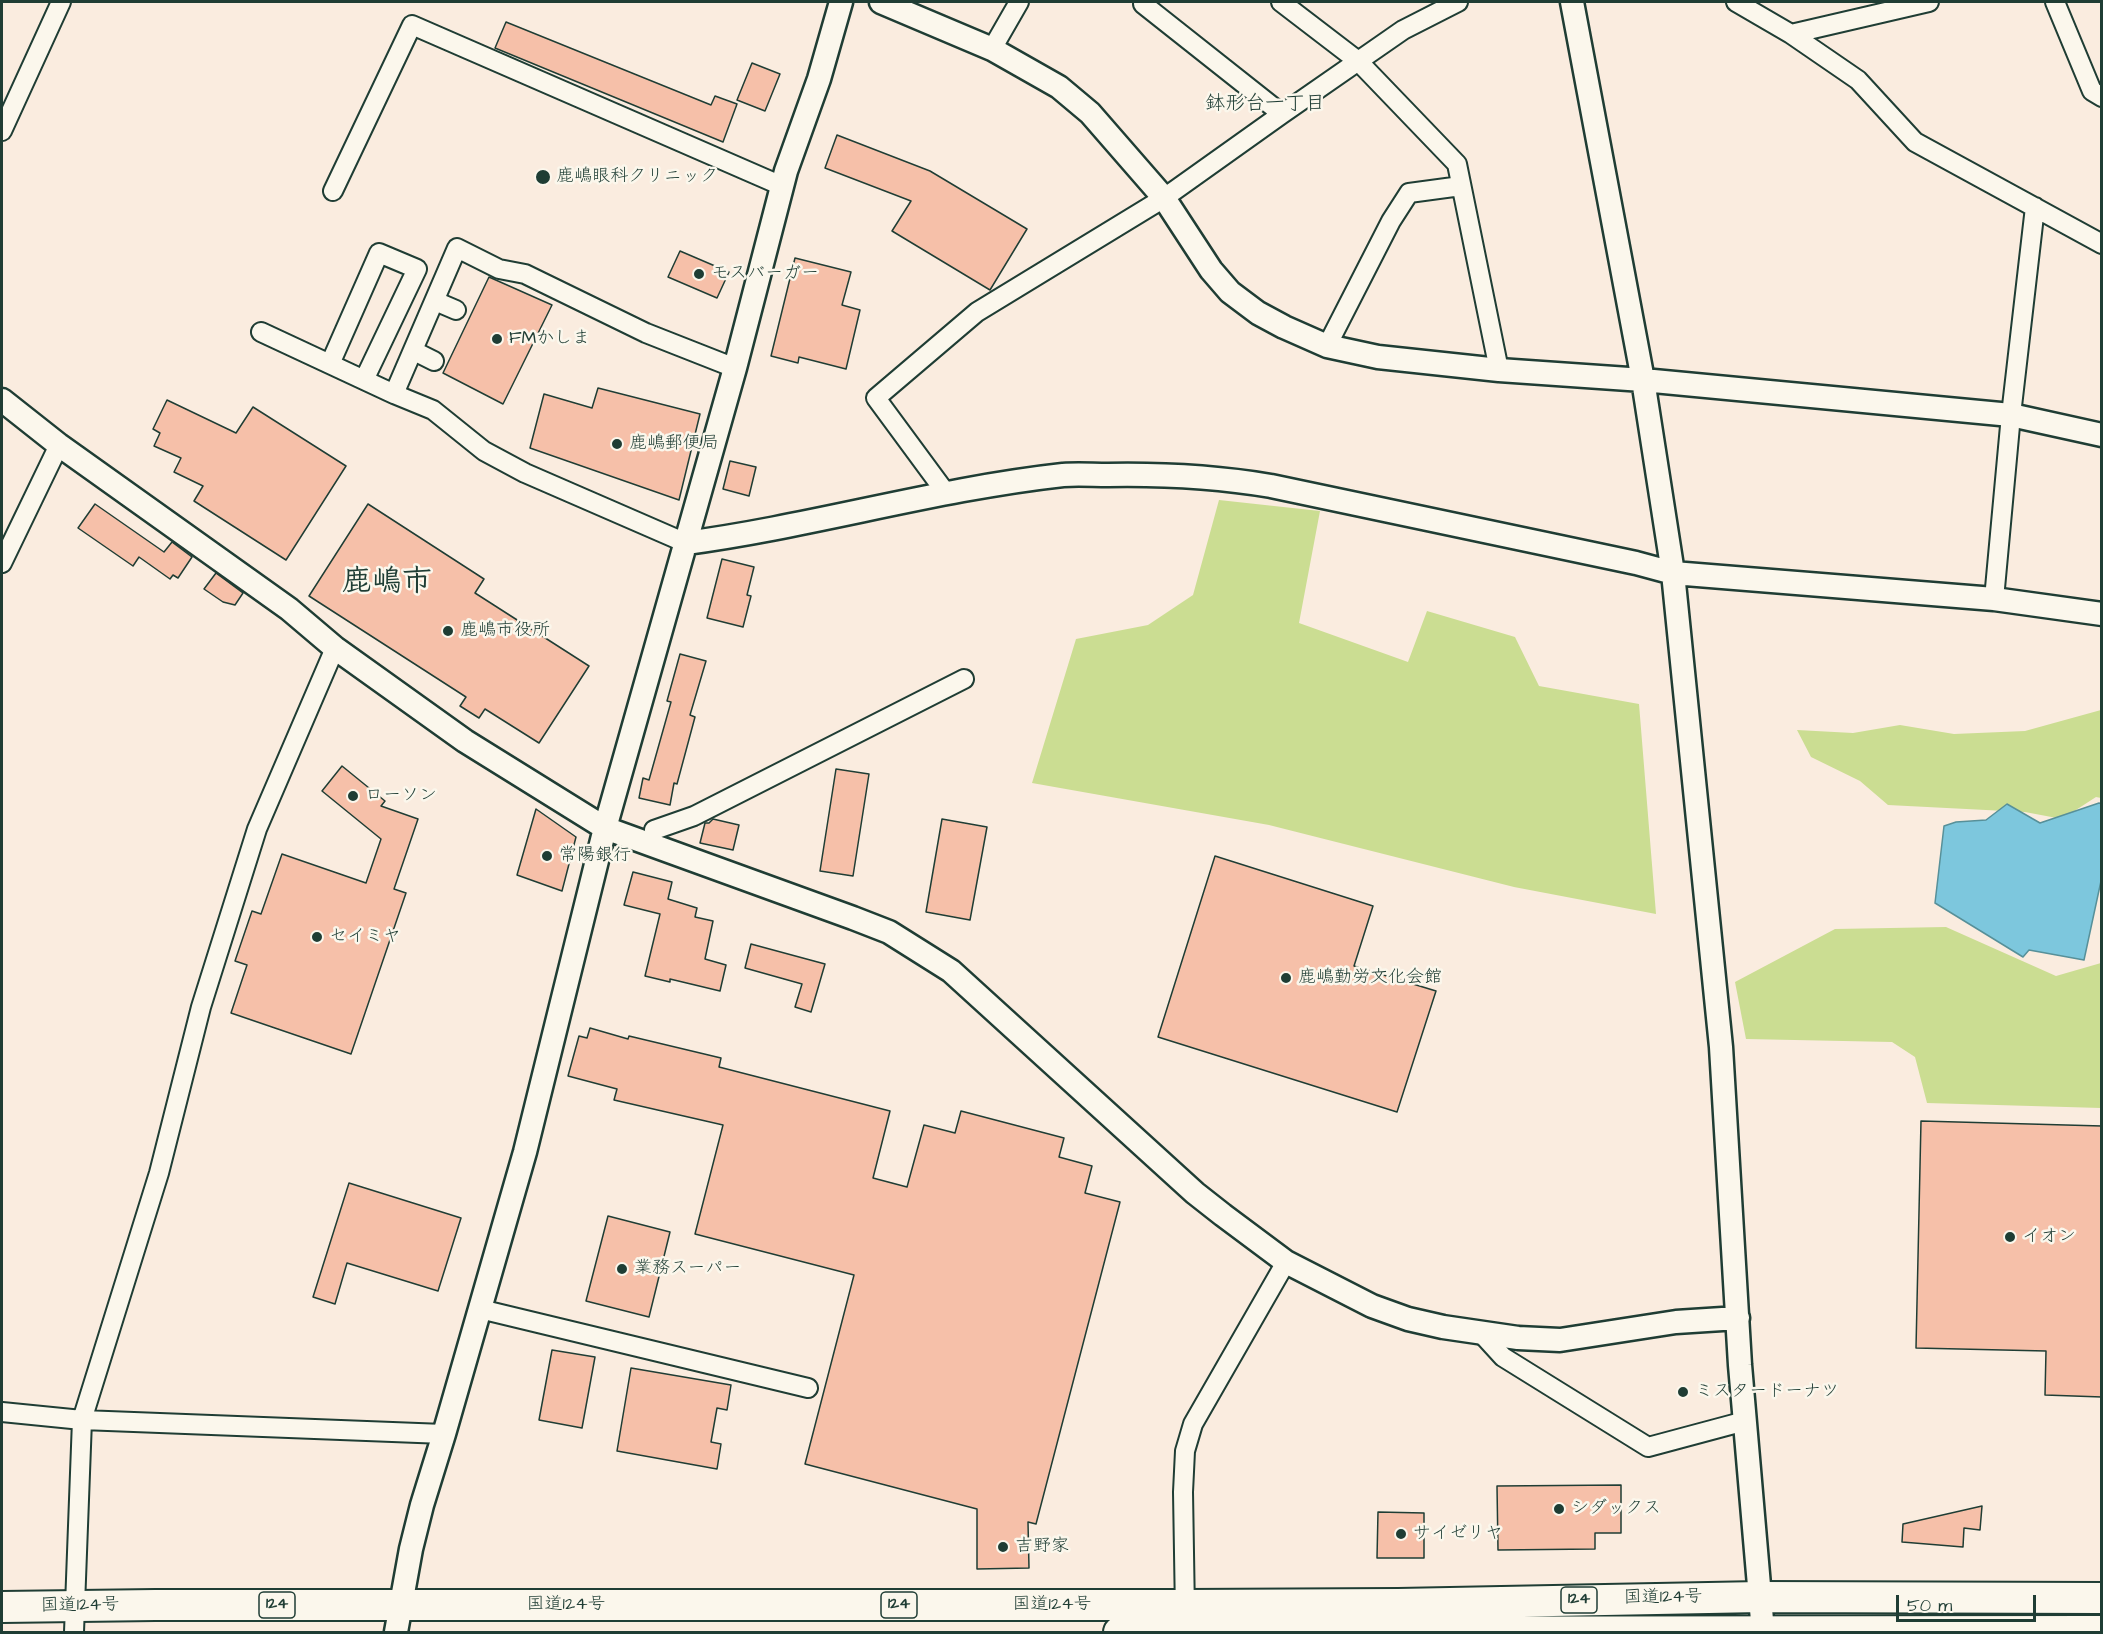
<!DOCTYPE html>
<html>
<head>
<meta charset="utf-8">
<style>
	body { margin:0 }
	#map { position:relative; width:2103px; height:1634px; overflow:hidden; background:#faecdf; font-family:"Architects Daughter",sans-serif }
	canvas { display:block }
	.frame { position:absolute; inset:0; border:3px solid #1f3d34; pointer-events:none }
	.scale { position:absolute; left:1896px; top:1595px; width:140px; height:27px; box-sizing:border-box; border:3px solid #1f3d34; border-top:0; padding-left:8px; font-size:18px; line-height:21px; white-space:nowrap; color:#1f3d34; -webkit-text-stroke:4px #fbf7ec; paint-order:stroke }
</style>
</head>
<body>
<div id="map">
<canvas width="2103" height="1634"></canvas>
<div class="frame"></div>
<div class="scale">50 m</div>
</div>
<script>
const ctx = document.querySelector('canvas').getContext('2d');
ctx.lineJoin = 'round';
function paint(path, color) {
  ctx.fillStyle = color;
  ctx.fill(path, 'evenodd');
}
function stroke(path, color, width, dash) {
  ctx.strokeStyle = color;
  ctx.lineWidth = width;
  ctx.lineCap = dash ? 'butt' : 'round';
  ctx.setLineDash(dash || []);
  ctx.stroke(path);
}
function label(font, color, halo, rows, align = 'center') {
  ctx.font = font + ' "Architects Daughter","Klee One",sans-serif';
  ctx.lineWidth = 5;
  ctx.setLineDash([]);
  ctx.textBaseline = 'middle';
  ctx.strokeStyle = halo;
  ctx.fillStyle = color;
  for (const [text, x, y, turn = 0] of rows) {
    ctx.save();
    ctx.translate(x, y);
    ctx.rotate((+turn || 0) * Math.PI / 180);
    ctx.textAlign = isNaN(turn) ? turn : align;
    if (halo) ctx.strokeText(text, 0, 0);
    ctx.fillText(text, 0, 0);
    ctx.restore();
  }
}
const green = new Path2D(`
	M1219,500L1320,511L1299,623L1408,662L1427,611L1515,637L1539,686L1639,704L1656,914L1514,887L1269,825L1032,783L1076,639L1148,625L1193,595Z
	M2101,710V798L2096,797L2062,819L2025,812L1888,805L1860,781L1811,757L1797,730L1853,733L1900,725L1954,734L2025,731Z
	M1946,927L2056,976L2101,963V1108L1927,1103L1915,1057L1892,1042L1746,1039L1735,982L1835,929Z`);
const water = new Path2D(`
	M2099,803L2102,804L2101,881L2084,960L2029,950L2023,957L1935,903L1944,826L1956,822L1986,820L2007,804L2040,823Z`);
const building = new Path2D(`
	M506,22L711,105L715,96L737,104L723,142L495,48Z
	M752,63L780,74L765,111L737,100Z
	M837,135L930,171L1027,229L990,290L892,231L911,201L825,168Z
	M680,251L729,272L717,298L668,277Z
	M795,258L851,272L842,305L860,310L846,369L799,357L798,363L771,356Z
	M489,277L552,305L503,404L443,373Z
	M598,388L700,414L679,500L530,448L544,394L592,408Z
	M167,400L236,433L253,407L346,466L286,560L194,501L203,486L174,472L181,458L154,446L160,433L153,429Z
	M730,461L756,467L749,496L723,489Z
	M95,504L164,552L172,542L192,557L178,578L173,575L170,579L139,557L133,566L78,528Z
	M368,504L484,579L475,593L589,666L539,743L485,709L479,718L460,706L466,697L309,596Z
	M722,559L754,567L747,595L751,596L743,627L707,618Z
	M216,573L243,593L235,605L223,602L204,589Z
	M680,654L706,661L690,715L695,717L677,784L674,783L670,805L639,798L643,778L649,780L671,702L667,701Z
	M342,766L385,801L381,806L418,819L394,889L406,893L351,1054L231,1013L247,965L235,961L252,911L261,914L282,854L366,883L381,839L322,791Z
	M836,769L869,774L853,876L820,871Z
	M536,809L576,837L562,891L517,875Z
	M713,819L739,825L733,850L700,843L705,823H709Z
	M942,819L987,827L970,920L926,912Z
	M1215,856L1373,906L1354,966L1436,991L1397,1112L1158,1037Z
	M633,872L672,882L668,899L697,908L695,917L713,921L705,959L726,965L720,991L670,979V982L645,976L660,914L624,905Z
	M751,944L825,964L811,1012L795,1007L802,984L745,968Z
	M590,1028L628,1039L629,1036L721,1058L719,1067L890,1111L873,1178L907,1187L924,1125L955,1133L961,1111L1064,1138L1059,1157L1092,1166L1085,1193L1120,1202L1036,1524L1028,1522L1029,1568L977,1569V1509L805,1464L854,1275L695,1234L723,1125L614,1100L617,1089L568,1076L579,1036L587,1038Z
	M1921,1121L2102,1126V1397L2045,1395L2046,1351L1916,1348Z
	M349,1183L461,1218L438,1291L347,1263L335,1304L313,1297Z
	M608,1216L670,1232L649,1317L586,1301Z
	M552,1350L595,1357L582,1428L539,1420Z
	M631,1368L731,1385L727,1410L717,1408L711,1442L721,1444L717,1469L617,1451Z
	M1621,1485V1533H1595V1549L1498,1550L1497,1486Z
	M1982,1506L1980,1530L1964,1528L1963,1547L1902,1542L1903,1524Z
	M1378,1512L1424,1513V1558H1377Z`);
const minor = new Path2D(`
	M1145,2L1143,4L1282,114
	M1281,2L1358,61L1457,164L1499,370
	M1736,2L1791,34L1858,80L1915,142L2102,244
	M2055,2L2092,91L2102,97
	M1791,34L1929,2
	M992,49L1019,2
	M2,131L61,2
	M333,191L412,25L782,186
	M435,301L456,310
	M261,332L394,394
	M1327,346L1391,221L1409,193L1461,186
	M414,351L434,361
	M330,364L379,253L417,269L364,380
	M946,493L876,398L977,312L1164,198L1282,114L1403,30L1458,2
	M686,543L525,473L484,451L433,410L394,394L457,248L499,269L525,274L646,333L735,368
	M2,563L59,445
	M1994,599L2011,415L2035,207
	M654,830L694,816L964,679
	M480,1309L808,1388
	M1482,1334L1503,1357L1648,1447L1745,1421
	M2,1412L82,1420L444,1434
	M1185,1613L1183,1492L1185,1451L1193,1424L1286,1262
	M74,1632L82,1420L159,1173L201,1007L257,829L335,648`);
const tertiary = new Path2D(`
	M881,2L992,49L1059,87L1090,113L1164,198L1211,270L1230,292L1258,313L1284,327L1327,346L1378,357L1499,370L1643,380L2011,415L2102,435
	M1572,2L1643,380L1673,573L1721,1047L1740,1365L1763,1632
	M2,400L59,445L289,609L335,648L465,741L605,828L853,918L889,932L951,971L1195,1193L1223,1215L1286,1262L1372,1306L1408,1319L1443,1327L1518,1338L1560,1340L1676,1322L1738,1318
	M686,543C813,526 936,489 1063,475C1078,474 1093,475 1108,475C1163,474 1217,477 1271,486L1636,563L1673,573L1994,599L2102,614
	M396,1632L411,1549L422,1505L444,1434L525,1152L605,828L735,368L786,171L819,79L841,2`);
const trunk = new Path2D(`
	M2,1607L155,1605H1185L1398,1604L1760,1597L2102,1598
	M1119,1632L2102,1631`);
const markers = [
	[543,177,8,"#1f3d34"],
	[699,274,6,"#1f3d34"],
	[497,339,6,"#1f3d34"],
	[617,444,6,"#1f3d34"],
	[448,631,6,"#1f3d34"],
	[353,796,6,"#1f3d34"],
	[547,856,6,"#1f3d34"],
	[317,937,6,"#1f3d34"],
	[1286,978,6,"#1f3d34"],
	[2010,1237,6,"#1f3d34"],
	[622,1269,6,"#1f3d34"],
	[1683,1392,6,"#1f3d34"],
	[1559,1509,6,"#1f3d34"],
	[1401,1534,6,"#1f3d34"],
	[1003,1547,6,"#1f3d34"]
];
const shields = [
	[1579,1600,36],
	[277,1605,36],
	[899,1605,36]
];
const shieldNames = [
	["124",1579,1600],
	["124",277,1605],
	["124",899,1605]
];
const poiNames = [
	["鹿嶋眼科クリニック",556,177],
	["モスバーガー",711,274],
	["FMかしま",509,339],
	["鹿嶋郵便局",629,444],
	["鹿嶋市役所",460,631],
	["ローソン",365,796],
	["常陽銀行",559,856],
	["セイミヤ",329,937],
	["鹿嶋勤労文化会館",1298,978],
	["イオン",2022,1237],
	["業務スーパー",634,1269],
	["ミスタードーナツ",1695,1392],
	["シダックス",1571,1509],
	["サイゼリヤ",1413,1534],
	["吉野家",1015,1547]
];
const streetNames = [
	["国道124号",1663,1598,-1],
	["国道124号",566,1605],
	["国道124号",1052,1605],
	["国道124号",80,1606,-1]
];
const neighbourhoodNames = [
	["鉢形台一丁目",1265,105]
];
const townNames = [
	["鹿嶋市",387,584]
];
paint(green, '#cbdd92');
paint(water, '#7dc7dd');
stroke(water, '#579099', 1.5);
paint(building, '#f6c0a9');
stroke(building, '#1f3d34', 1.5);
stroke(minor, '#1f3d34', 22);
stroke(tertiary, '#1f3d34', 27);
stroke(trunk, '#1f3d34', 34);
stroke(minor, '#fbf7ec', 18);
stroke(tertiary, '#fbf7ec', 22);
stroke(trunk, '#fbf7ec', 30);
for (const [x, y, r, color] of markers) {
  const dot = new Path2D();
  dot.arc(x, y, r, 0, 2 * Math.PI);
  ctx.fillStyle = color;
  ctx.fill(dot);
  stroke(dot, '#fbf7ec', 2);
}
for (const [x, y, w] of shields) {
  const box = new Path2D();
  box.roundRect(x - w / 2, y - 13, w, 26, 4.5);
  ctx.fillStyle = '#fbf7ec';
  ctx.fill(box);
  stroke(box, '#1f3d34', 1.5);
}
label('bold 16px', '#1f3d34', null, shieldNames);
label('18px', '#1f3d34', '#fbf7ec', poiNames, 'left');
label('18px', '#1f3d34', '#fbf7ec', streetNames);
label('20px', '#1f3d34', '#fbf7ec', neighbourhoodNames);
label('bold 30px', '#1f3d34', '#fbf7ec', townNames);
</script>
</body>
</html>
